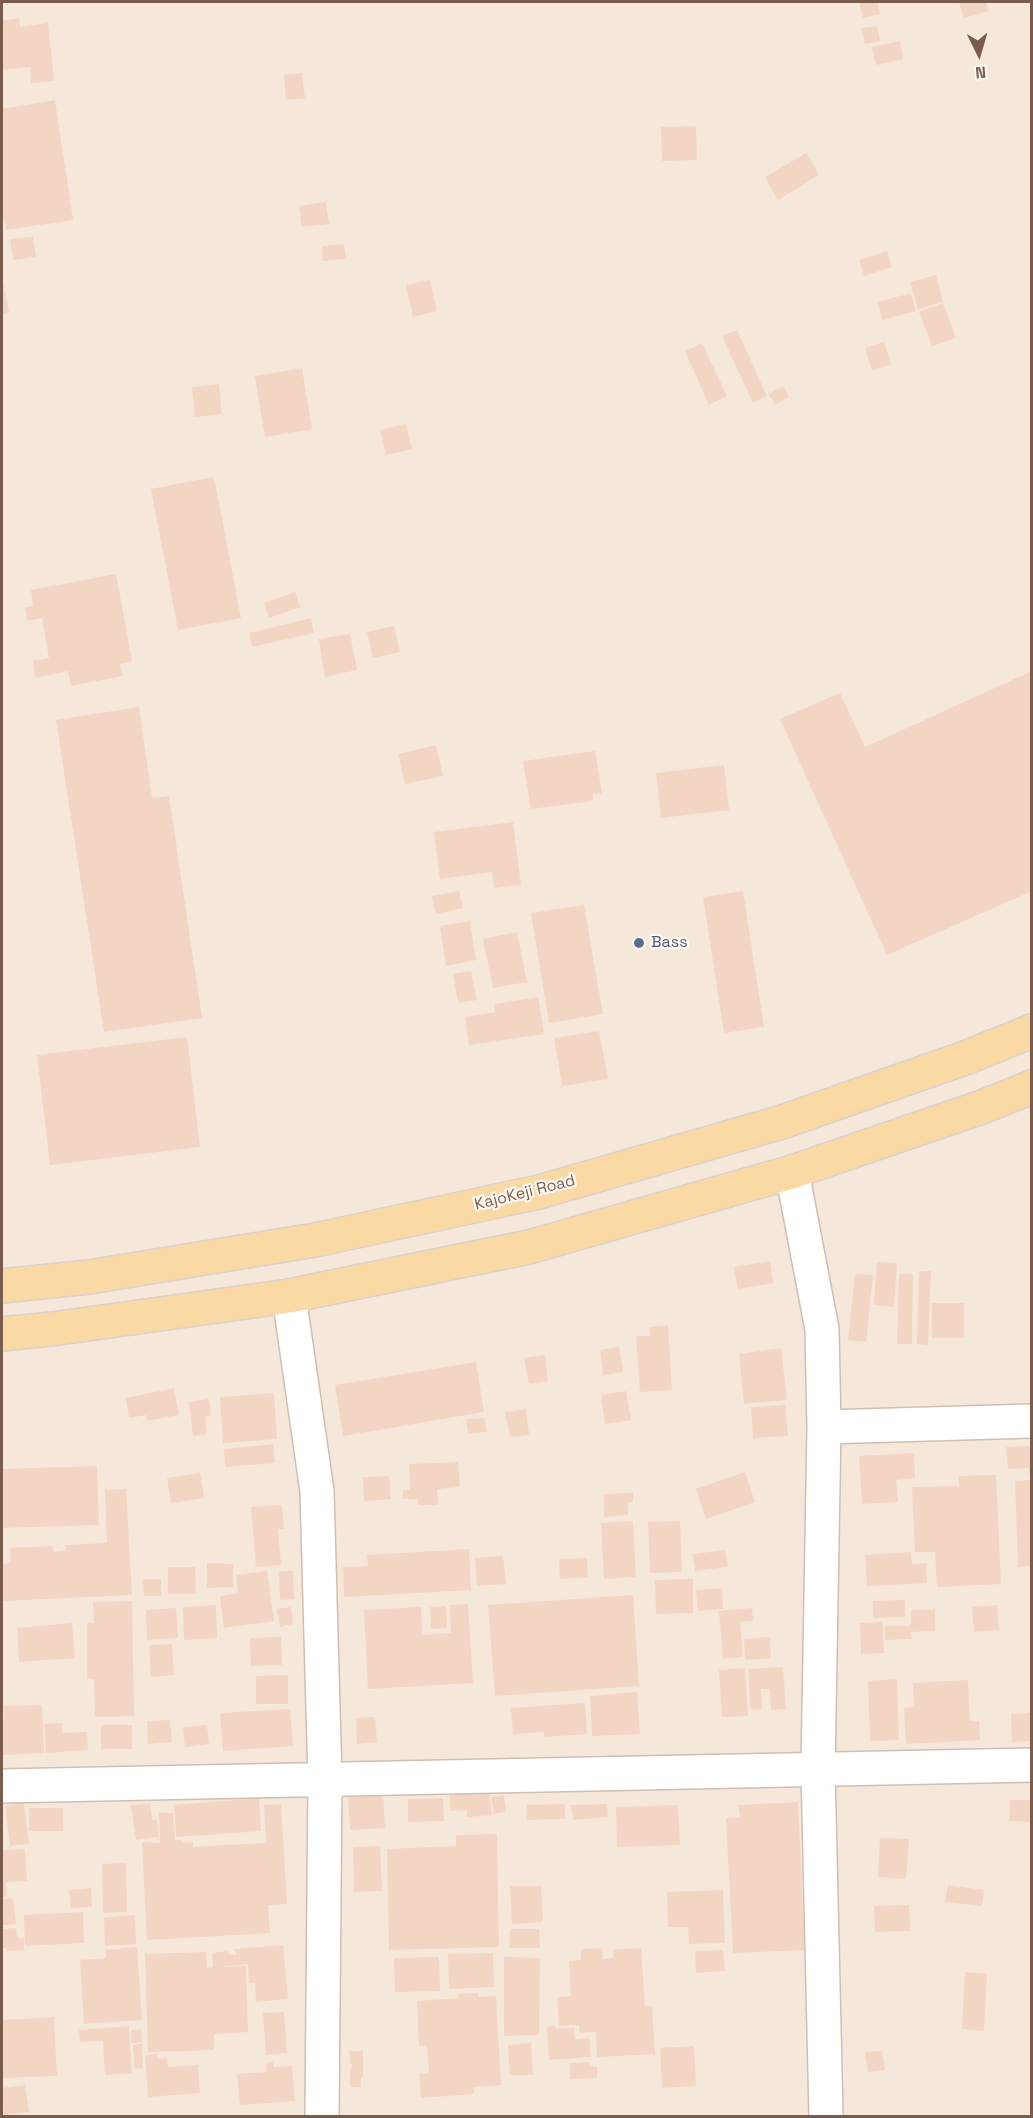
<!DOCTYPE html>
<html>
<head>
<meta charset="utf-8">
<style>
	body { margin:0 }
	#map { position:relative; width:1033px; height:2118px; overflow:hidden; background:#fdf6ec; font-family:"Space Grotesk",sans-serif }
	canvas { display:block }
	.frame { position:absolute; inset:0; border:3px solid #7a5c4d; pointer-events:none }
	.north { position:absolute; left:949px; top:24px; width:60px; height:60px; -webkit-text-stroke:4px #fffaf3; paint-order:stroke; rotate:175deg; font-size:16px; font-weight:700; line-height:24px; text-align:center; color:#7a5c4d }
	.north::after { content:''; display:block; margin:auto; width:21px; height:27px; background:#7a5c4d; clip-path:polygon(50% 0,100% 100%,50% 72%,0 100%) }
</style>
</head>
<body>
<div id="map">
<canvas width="1033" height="2118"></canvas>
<div class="frame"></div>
<div class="north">N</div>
</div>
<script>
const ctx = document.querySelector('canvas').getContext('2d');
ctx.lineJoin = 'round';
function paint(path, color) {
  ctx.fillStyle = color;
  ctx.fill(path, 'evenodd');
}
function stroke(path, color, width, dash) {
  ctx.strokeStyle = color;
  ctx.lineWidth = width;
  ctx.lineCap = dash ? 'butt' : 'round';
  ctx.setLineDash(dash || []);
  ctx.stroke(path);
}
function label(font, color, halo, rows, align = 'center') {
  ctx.font = font + ' "Space Grotesk",sans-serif';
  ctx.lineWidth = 4.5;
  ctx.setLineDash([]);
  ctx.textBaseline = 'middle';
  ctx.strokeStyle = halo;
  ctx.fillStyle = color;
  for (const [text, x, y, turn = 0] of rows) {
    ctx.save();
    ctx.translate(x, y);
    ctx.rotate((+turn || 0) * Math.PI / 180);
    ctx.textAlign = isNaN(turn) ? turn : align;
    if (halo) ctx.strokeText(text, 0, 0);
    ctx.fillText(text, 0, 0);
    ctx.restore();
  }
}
const residential = new Path2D(`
	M2,2H1031V2116H2Z`);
const building = new Path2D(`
	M859,2H877L880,14L863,18Z
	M959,2H986L989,11L964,18Z
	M19,18L20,27L48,23L54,81L31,83L30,67L2,70V21Z
	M877,26L880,41L865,44L861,28Z
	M900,41L903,59L876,65L872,47Z
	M302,73L305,98L286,100L284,75Z
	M55,100L73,220L6,230L2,204V109Z
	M696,126L697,160L662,161L661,127Z
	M806,153L819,175L778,200L765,177Z
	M326,202L329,224L302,227L299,206Z
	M33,237L36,257L13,260L10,239Z
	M344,244L346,259L323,261L322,246Z
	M887,251L892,267L864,276L859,260Z
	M936,275L943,302L918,309L910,282Z
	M2,278L9,312L2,314Z
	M430,280L437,311L413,317L406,285Z
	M911,293L916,311L882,320L878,302Z
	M943,303L956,338L932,346L919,312Z
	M737,330L767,396L753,403L722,336Z
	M884,342L891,364L872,371L865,348Z
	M702,343L727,396L709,405L685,351Z
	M302,368L312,429L265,437L255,376Z
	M219,384L222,414L195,417L192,387Z
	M783,386L789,397L775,405L769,394Z
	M406,424L412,449L386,455L380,430Z
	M214,477L241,618L178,630L151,489Z
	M116,574L132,661L120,664L123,676L71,686L68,671L35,678L33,661L49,658L42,618L27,621L25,607L33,606L31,590Z
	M295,592L300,607L269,618L264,603Z
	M311,618L314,633L252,647L249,633Z
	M394,626L400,652L373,658L367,632Z
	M350,634L357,670L325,677L319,639Z
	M1032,671V891L887,955L780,719L840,693L865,747Z
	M139,707L152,798L169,796L202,1018L104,1032L56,720Z
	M436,745L443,776L405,784L398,754Z
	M595,751L602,793L593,794V801L531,809L523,761Z
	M724,765L729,810L661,818L656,773Z
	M513,822L521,885L494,888L492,872L440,879L434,832Z
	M459,891L463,908L436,914L432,896Z
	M743,891L764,1027L724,1033L703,897Z
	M584,905L603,1014L549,1023L531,913Z
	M470,921L476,960L446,966L440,926Z
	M517,932L527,982L493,988L483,939Z
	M471,971L477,1000L458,1003L453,974Z
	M538,997L544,1034L469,1045L465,1017L495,1012L494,1004Z
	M599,1031L608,1079L562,1086L554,1038Z
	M187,1037L200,1147L50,1165L37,1055Z
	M770,1261L773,1283L738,1289L734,1267Z
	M877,1262L897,1263L894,1307L874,1305Z
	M919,1271H931L928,1345L917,1344Z
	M855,1274L873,1275L866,1342L848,1340Z
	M899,1274H913L912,1344H897Z
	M932,1303H964V1338H932Z
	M668,1325L672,1390L640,1392L636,1336H650L649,1327Z
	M619,1347L623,1372L603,1375L600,1350Z
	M781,1348L787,1400L744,1404L739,1354Z
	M545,1355L548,1381L529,1384L524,1358Z
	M476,1362L484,1412L343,1436L335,1385Z
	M174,1388L179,1415L147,1421L146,1415L129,1418L126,1398Z
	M626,1391L631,1420L605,1424L601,1395Z
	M274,1393L277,1439L223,1443L220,1397Z
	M209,1399L211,1415L205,1417L207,1434L193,1436L189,1402Z
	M785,1405L788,1436L753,1438L751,1407Z
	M526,1409L529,1435L510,1437L505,1412Z
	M485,1418L487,1432L468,1433L466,1419Z
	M273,1444L275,1463L225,1467L224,1449Z
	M1032,1446V1473L1029,1474V1468L1008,1469L1006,1447Z
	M914,1453L915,1478L896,1480L898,1502L862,1504L859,1456Z
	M458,1462L460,1487L437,1489L438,1505H418V1499H403V1490H410L409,1464Z
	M97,1466L99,1525L2,1528V1469Z
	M745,1472L755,1502L706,1519L696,1489Z
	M200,1473L204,1498L171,1503L167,1478Z
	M996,1475L1001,1584L937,1587L935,1552H915L912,1487L959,1486V1476Z
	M389,1476L391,1499L364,1501L363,1477Z
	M1030,1480L1032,1566L1018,1567L1015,1481Z
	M126,1489L132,1595L2,1601V1564L11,1563L10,1548L53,1546L54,1552L66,1551L65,1545L107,1543L105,1490Z
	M633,1493V1502L628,1503V1515L604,1517V1494Z
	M282,1505L284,1529H278L281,1565L256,1567L251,1507Z
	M633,1521L636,1577L604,1579L601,1523Z
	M680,1521L682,1572L650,1573L648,1522Z
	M469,1549L471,1590L344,1597L343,1567L368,1566L367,1555Z
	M725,1550L728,1567L695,1571L693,1554Z
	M911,1552L912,1564L926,1563L927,1583L867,1586L865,1555Z
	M503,1556L506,1584L477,1586L475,1558Z
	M587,1558L588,1577L560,1579L559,1559Z
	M207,1563L233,1564V1587L207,1588Z
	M168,1567H195L196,1594H168Z
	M267,1571L274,1621L224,1628L220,1596L238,1593L236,1575Z
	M279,1571H293L294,1599L280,1600Z
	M143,1579H161V1596H144Z
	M693,1579V1613L656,1614L655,1580Z
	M722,1588L723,1609L698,1611L696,1590Z
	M633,1595L639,1686L495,1696L488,1605Z
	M905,1600V1617L873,1618V1601Z
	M132,1601L134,1716L95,1717L94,1679H87V1623H94L93,1602Z
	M468,1604L473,1683L368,1689L364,1610L421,1607L422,1635L451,1633L450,1605Z
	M216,1605L217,1638L184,1640L183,1607Z
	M997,1605L999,1630L974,1632L972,1607Z
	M446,1606L447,1628L431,1629L430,1607Z
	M291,1607L293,1624L280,1627L277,1609Z
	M176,1608L178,1638L147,1640L146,1610Z
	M752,1608L753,1621L740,1622L743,1657L723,1659L719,1611Z
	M911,1610H935V1631L911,1632L912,1639L885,1640V1626H911Z
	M883,1622L884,1653L861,1654L860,1623Z
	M72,1623L75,1658L19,1662L17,1628Z
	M281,1637L282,1665L251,1666L250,1638Z
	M770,1637L771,1658L745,1660L744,1639Z
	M172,1644L174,1675L151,1677L149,1645Z
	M783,1667L786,1709L771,1710L770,1689H761L762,1709L751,1710L748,1669Z
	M745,1668L748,1716L722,1717L719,1670Z
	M288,1675V1704H256V1676Z
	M897,1679L899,1740L870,1741L868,1681Z
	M968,1680L970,1721H979L980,1740L906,1744L904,1708L914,1707L913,1683Z
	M637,1692L640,1734L592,1736L590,1696Z
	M585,1703L587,1734L544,1737V1732L513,1734L511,1708Z
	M42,1705L44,1753L2,1755V1719H4V1706Z
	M290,1709L293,1746L223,1751L220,1713Z
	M1032,1713V1741L1012,1742L1011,1714Z
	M375,1717L377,1742L357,1744L356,1718Z
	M170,1720L172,1742L148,1744L147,1721Z
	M62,1723V1733L87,1732L88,1750L46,1753L44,1724Z
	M101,1725H132V1749H101Z
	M207,1725L209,1744L185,1747L183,1727Z
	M489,1788L492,1815L467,1817V1810L451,1811L449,1792Z
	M383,1791L385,1828L350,1830L348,1793Z
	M504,1795L506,1812L494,1814L491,1797Z
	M259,1798L261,1831L176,1837L174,1805Z
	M443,1798L444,1821L408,1822V1799Z
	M1010,1800H1032V1822L1009,1821Z
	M798,1802L805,1950L733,1953L726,1818L740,1817L738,1805Z
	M24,1803L29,1844L10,1846L5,1806Z
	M150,1803L152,1820L157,1819L159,1837L136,1840L131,1805Z
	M281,1804L287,1904L268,1905L270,1933L147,1940L142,1842L160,1843L159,1813H173L175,1840H181V1843L193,1842V1847L266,1843L264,1805Z
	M565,1804V1819L526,1820L527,1805Z
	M607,1804L608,1817L573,1820L571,1805Z
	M678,1805L680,1845L617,1847L616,1807Z
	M29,1808H63V1831H29Z
	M497,1834L499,1947L389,1950L387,1849L456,1846V1835Z
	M880,1838L909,1839L906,1879L878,1877Z
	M380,1846L382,1891L354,1892L353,1847Z
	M25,1849L27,1881L6,1882L7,1896L2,1897V1850Z
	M126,1863L127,1912L103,1913L102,1864Z
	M948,1885L984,1890L982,1906L945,1902Z
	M510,1886H541L543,1922L512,1924Z
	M91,1888L92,1907L71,1908L69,1890Z
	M723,1890L725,1943L689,1944L688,1927H668L667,1892Z
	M13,1898L16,1924L2,1925V1900Z
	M909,1905L910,1931L875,1932L874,1906Z
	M83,1912L84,1943L25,1946L24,1915Z
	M135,1915L136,1944L105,1946L104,1917Z
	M16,1928L17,1938H24V1950L7,1951V1948H2V1929Z
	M510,1929H539L540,1948H509Z
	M283,1945L288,1999L256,2002L255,1983H249L248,1964L218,1967L246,1966L248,2032L214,2034V2050L148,2052L145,1954L206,1952L207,1968L213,1967L212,1953L228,1951L229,1955H236L235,1949Z
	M137,1947L142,2020L84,2024L80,1960L106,1958L105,1950Z
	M602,1948L603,1959L614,1958L613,1950L641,1948L645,2006H652L655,2054L597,2057L596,2032L579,2033V2025L559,2026L557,1997L571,1996L569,1961L581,1960V1949Z
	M723,1950L725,1971L696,1973L695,1951Z
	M493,1953L494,1987L449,1989L448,1954Z
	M439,1957L440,1991L395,1992L394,1958Z
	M504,1957L540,1958L539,2035L504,2036Z
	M965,1972L987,1974L984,2031L962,2029Z
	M478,1993L479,1997L496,1996L501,2085L473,2087L474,2094L421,2098L419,2074L429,2073L427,2046H419L417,2001L459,1998L458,1994Z
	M284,2012L287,2053L266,2055L263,2013Z
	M54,2017L57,2076L2,2078V2020Z
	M129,2026L132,2073L105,2075L103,2041L80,2042L79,2030Z
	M555,2026V2029L574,2028L575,2039L589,2038L591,2057L549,2060L547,2027Z
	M141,2029L142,2042L131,2043V2030Z
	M531,2043L533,2075H510L508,2045Z
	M142,2044L143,2068L135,2069L133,2045Z
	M694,2046L696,2086L662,2088L660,2048Z
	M349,2051H363V2078H361V2087H350V2070H351L352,2064H350Z
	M882,2051L885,2070L868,2072L865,2052Z
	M157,2054V2059L167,2058L168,2067L198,2065L200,2093L148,2097L145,2055Z
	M273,2062V2067L292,2066L295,2101L240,2105L237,2074L267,2072L266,2063Z
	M589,2062L590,2067H597V2078L570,2079V2063Z
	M25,2085L29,2112L4,2115L2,2088Z`);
const minor = new Path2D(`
	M792,1172L822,1329L824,1427L818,1769L826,2116
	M289,1296L317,1491L325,1780L322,2116
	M824,1427L1032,1421
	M2,1786L1032,1765`);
const primary = new Path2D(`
	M2,1286L89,1277L315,1240L539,1192L782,1122L965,1058L1032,1031
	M2,1334L52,1329L289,1296L529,1247L792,1172L982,1107L1032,1087`);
const markers = [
	[639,943,6,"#5c6f8a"]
];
const serviceNames = [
	["Bass",651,943]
];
const streetNames = [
	["KajoKeji Road",525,1193,-14]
];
paint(residential, '#f5e8da');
paint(building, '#f3d5c3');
stroke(minor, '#d1beb0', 36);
stroke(primary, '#dad1cd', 36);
stroke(minor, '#fff', 33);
stroke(primary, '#fbd9a5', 33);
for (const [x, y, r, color] of markers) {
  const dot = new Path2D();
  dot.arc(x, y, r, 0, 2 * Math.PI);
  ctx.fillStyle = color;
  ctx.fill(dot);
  stroke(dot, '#fffaf3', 2);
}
label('16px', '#4e5e75', '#fffaf3', serviceNames, 'left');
label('16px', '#7a5c4d', '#fffaf3', streetNames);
</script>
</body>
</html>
